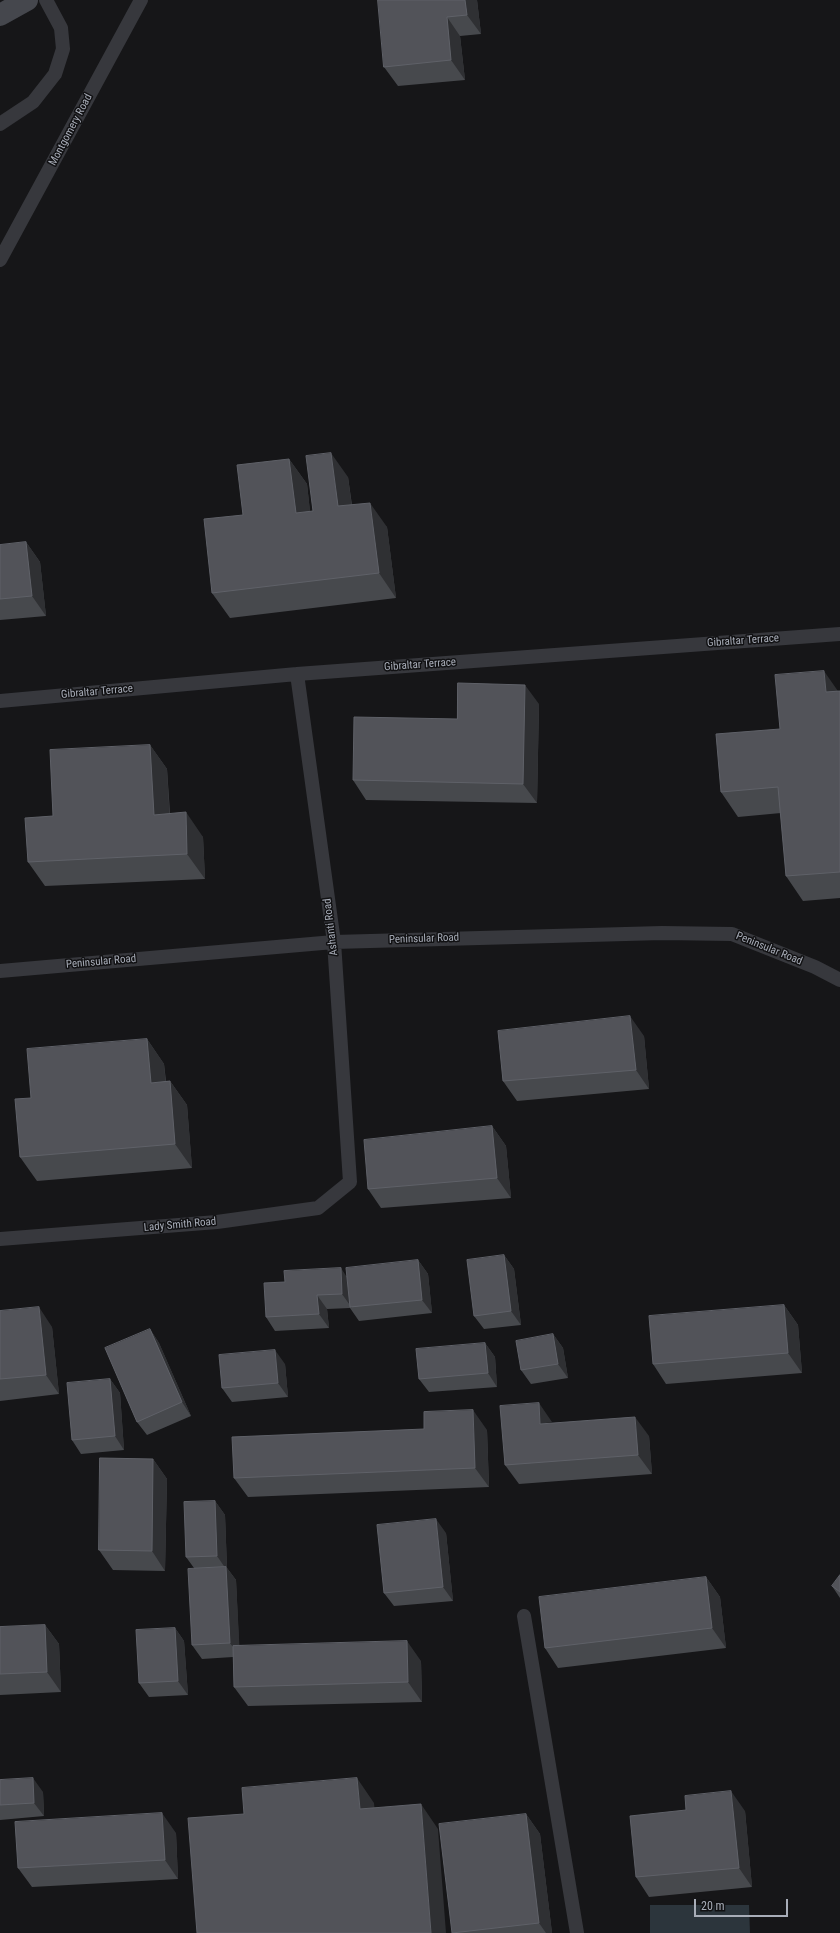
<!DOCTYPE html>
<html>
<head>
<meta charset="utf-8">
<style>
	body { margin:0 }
	#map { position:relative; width:840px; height:1933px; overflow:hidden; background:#161618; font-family:"Roboto Condensed",sans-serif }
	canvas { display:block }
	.scale { position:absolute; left:694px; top:1899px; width:94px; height:18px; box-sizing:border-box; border:2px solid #a8adb8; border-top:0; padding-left:5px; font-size:12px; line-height:14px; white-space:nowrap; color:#a8adb8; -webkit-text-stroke:3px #111113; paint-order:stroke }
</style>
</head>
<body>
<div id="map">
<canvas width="840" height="1933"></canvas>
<div class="scale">20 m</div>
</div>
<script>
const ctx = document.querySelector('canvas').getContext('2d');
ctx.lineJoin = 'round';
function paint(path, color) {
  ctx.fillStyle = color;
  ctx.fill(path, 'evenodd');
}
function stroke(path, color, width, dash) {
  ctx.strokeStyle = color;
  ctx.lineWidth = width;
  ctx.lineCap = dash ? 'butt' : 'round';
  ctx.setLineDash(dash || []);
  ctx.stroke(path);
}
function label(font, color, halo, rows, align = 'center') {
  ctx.font = font + ' "Roboto Condensed",sans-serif';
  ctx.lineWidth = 3;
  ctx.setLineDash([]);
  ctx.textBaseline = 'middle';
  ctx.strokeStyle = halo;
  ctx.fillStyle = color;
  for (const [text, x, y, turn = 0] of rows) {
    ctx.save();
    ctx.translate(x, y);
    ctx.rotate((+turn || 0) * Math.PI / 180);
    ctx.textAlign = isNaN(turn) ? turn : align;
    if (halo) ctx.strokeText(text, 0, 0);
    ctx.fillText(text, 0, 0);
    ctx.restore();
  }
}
const water = new Path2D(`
	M650,1905H749L750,1933H650Z`);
const service = new Path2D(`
	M0,124L33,102L55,74L63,49L61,28L46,0
	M0,260L141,0
	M0,701L297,674L840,634
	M0,971L334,942L662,933L732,934L815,967L840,980
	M0,1239L217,1222L318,1208L350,1182L334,942L297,674
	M524,1616L577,1933`);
const secondary = new Path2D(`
	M0,15L27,0`);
const wall = new Path2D(`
	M378,0H477L481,34L460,36L465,80L398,86L384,67Z
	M289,459L307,484L310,512L313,511L348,477L352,505L387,527L396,598L230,618L212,593L243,515Z
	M26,542L40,562L46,616L0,620V545Z
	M838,691H840V898L803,901L786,876L781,813L738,817L721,792L780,729Z
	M539,704L537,803L366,800L353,780L457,719Z
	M150,745L167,769L170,813L203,837L205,879L45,886L28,862L53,816Z
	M644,1036L649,1089L517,1101L503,1081Z
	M147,1039L164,1064L166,1081H170L187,1105L192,1168L37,1181L20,1157L31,1098Z
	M492,1126L506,1146L511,1198L381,1208L368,1189Z
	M504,1255L514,1269L521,1325L484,1329L474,1316Z
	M418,1260L428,1274L432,1313L359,1321L350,1308L327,1309L329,1328L275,1331L266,1317L285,1282L347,1276Z
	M784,1305L798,1325L802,1373L666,1384L653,1364Z
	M0,1311L52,1327L59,1394L0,1401Z
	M150,1329L159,1343L191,1416L147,1435L137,1422Z
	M553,1334L563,1348L568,1378L531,1384L521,1370Z
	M485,1343L495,1357L497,1387L429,1392L419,1379Z
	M285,1364L288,1397L232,1402L222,1388Z
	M110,1379L120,1393L124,1450L81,1454L72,1440Z
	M552,1423L649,1436L652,1474L519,1484L505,1465Z
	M487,1430L489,1487L248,1497L234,1478Z
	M153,1459L167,1479L165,1571L113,1570L99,1550Z
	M215,1501L225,1515L227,1568L236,1580L239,1645L421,1661L422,1702L248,1706L234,1687L233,1657L202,1659L192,1645L194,1568L186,1557Z
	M446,1533L453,1601L394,1606L384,1593Z
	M840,1575V1598L832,1586Z
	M706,1577L720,1597L726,1648L558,1668L545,1648Z
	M45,1625L59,1644L61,1692L0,1695V1627Z
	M175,1628L184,1641L188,1695L149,1697L139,1683Z
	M0,1780L43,1792L44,1816L0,1820Z
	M686,1810L745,1811L752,1887L649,1897L636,1877Z
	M526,1814L540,1834L552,1933H452Z
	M176,1833L178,1879L32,1887L18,1868Z`);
const shadedWall = new Path2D(`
	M465,0H477L481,34L467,15Z
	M447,17L460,36L465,80L451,60Z
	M331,453L348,477L355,531L338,506Z
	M289,459L307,484L313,538L296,513Z
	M370,503L387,527L396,598L379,573Z
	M26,542L40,562L46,616L32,596Z
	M824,671L840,694L826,692Z
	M525,685L539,704L537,803L523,784Z
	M150,745L167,769L171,839L154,815Z
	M186,812L203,837L205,879L187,854Z
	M630,1016L644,1036L649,1089L636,1070Z
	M147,1039L164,1064L168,1107L151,1083Z
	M170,1081L187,1105L192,1168L175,1144Z
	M492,1126L506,1146L511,1198L497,1178Z
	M504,1255L514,1269L521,1325L511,1311Z
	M418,1260L428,1274L432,1313L422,1300Z
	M341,1268L350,1282L352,1308L342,1294Z
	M317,1295L327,1309L329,1328L319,1314Z
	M784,1305L798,1325L802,1373L788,1353Z
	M39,1307L52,1327L59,1394L46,1375Z
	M150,1329L159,1343L191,1416L182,1402Z
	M553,1334L563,1348L568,1378L558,1364Z
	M485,1343L495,1357L497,1387L488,1373Z
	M275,1350L285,1364L288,1397L278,1383Z
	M110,1379L120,1393L124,1450L115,1436Z
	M539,1403L552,1422L540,1424Z
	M473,1410L487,1430L489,1487L475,1468Z
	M635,1417L649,1436L652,1474L638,1455Z
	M153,1459L167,1479L165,1571L152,1551Z
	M215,1501L225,1515L227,1568L236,1580L240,1657L230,1643L226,1569L217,1556Z
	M436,1519L446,1533L453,1601L443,1587Z
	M706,1577L720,1597L726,1648L712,1628Z
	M45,1625L59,1644L61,1692L47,1672Z
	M175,1628L184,1641L188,1695L178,1681Z
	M407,1641L421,1661L422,1702L408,1682Z
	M33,1778L43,1792L44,1816L34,1803Z
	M357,1778L374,1803L377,1834L360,1809Z
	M731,1791L745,1811L752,1887L739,1868Z
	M421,1804L438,1829L446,1933H431Z
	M162,1813L176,1833L178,1879L165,1860Z
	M526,1814L540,1834L552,1933H546L539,1923Z`);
const building = new Path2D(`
	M378,0H465L467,15L447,17L451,60L384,67Z
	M331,453L338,506L370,503L379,573L212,593L204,519L243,515L237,465L289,459L296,513L313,511L306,456Z
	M26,542L32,596L0,599V545Z
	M824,671L826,692L840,691V872L786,876L778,787L721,792L716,734L780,729L775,675Z
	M458,683L525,685L523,784L353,780L354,717L457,719Z
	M150,745L154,815L186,812L187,854L28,862L25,818L53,816L50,750Z
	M630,1016L636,1070L503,1081L498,1031Z
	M147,1039L151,1083L170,1081L175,1144L20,1157L15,1099L31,1098L27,1049Z
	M492,1126L497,1178L368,1189L364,1140Z
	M504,1255L511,1311L474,1316L467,1260Z
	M418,1260L422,1300L350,1307L346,1268Z
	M341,1268L342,1294L317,1295L319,1314L266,1317L264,1283L285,1282L284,1271Z
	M784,1305L788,1353L653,1364L649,1316Z
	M39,1307L46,1375L0,1379V1311Z
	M150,1329L182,1402L137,1422L105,1348Z
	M553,1334L558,1364L521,1370L516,1341Z
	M485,1343L488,1373L419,1379L416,1349Z
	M275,1350L278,1383L222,1388L219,1355Z
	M110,1379L115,1436L72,1440L67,1383Z
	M539,1403L540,1424L635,1417L638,1455L505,1465L500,1406Z
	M473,1410L475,1468L234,1478L232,1437L424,1429V1412Z
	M100,1458L153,1459L152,1551L99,1550Z
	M215,1501L217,1556L186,1557L184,1502Z
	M436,1519L443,1587L384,1593L377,1525Z
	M226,1567L230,1643L192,1645L188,1569Z
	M840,1575V1592L832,1586Z
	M706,1577L712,1628L545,1648L539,1597Z
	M45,1625L47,1672L0,1674V1627Z
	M175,1628L178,1681L139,1683L136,1630Z
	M407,1641L408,1682L234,1687L233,1646Z
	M33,1778L34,1803L0,1805V1780Z
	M357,1778L360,1809L421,1804L431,1933H197L188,1818L244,1814L242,1788Z
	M731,1791L739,1868L636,1877L630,1816L686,1810L685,1796Z
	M162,1813L165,1860L18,1868L15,1822Z
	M526,1814L539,1923L452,1933L439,1824Z`);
const streetNames = [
	["Montgomery Road",71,130,-62],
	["Gibraltar Terrace",743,641,-4],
	["Gibraltar Terrace",420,665,-4],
	["Gibraltar Terrace",97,692,-5],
	["Ashanti Road",331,927,-97],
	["Peninsular Road",424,939,-2],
	["Peninsular Road",769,949,22],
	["Peninsular Road",101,962,-5],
	["Lady Smith Road",180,1225,-5]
];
paint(water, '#2c353c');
stroke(service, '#37383d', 14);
stroke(secondary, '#45474d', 22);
paint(wall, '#47494d');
paint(shadedWall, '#2f3033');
paint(building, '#525359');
stroke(building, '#5f6168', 1);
label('11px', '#a8adb8', '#111113', streetNames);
</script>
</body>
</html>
